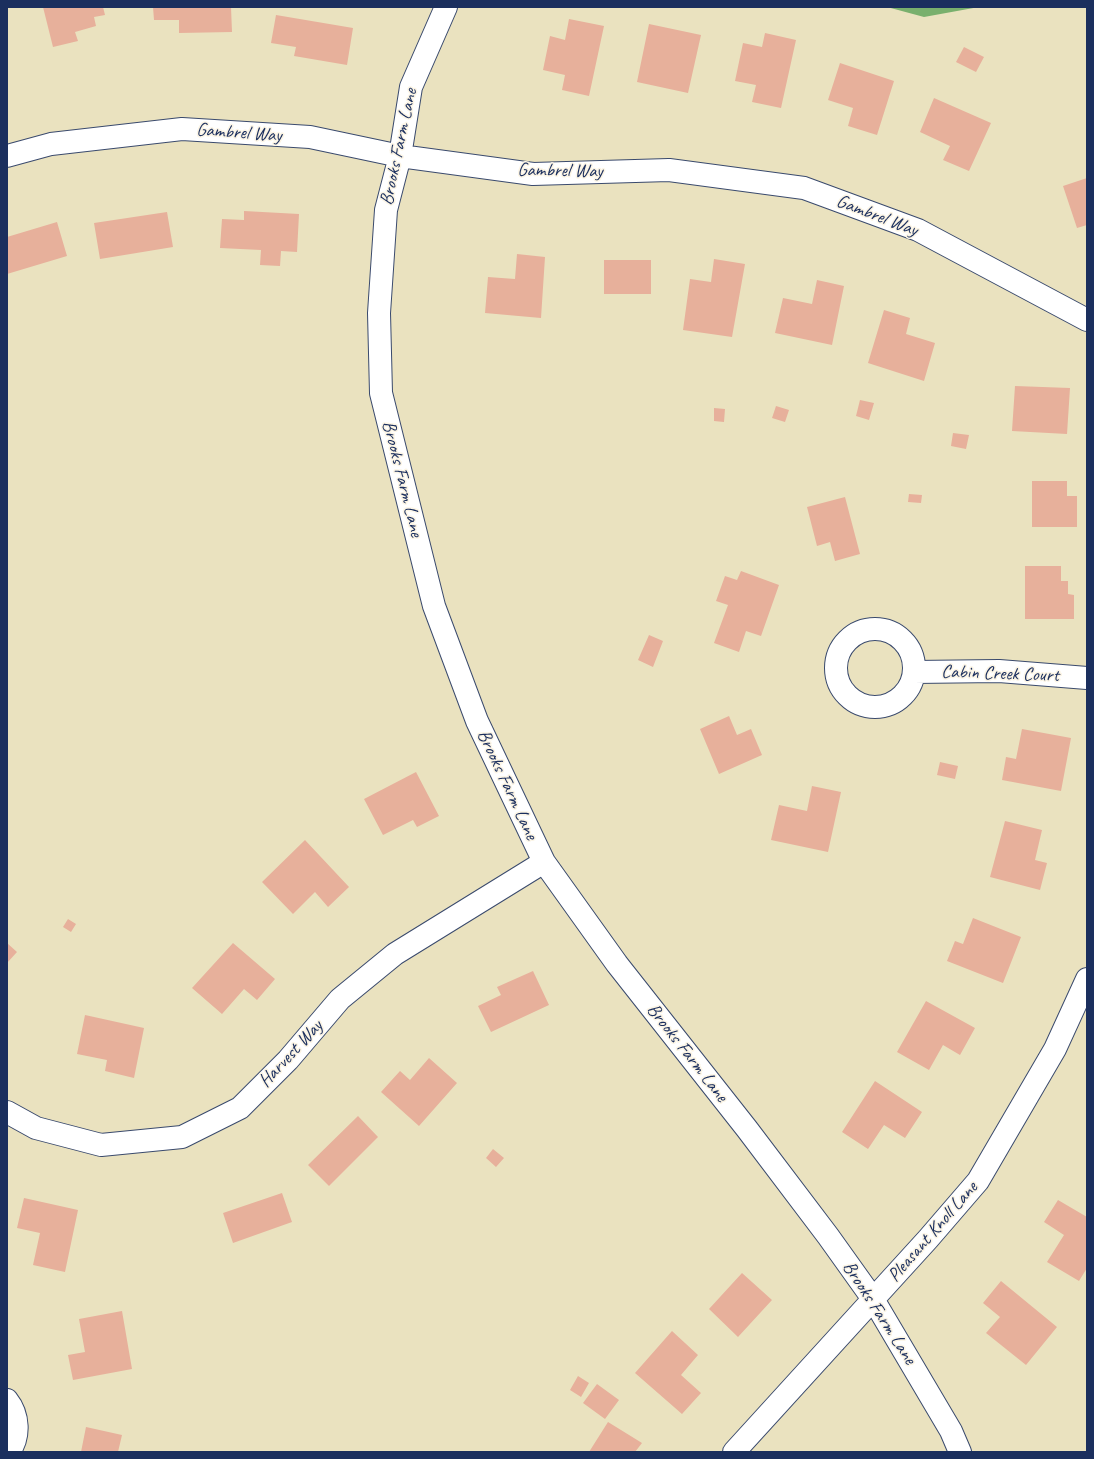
<!DOCTYPE html>
<html>
<head>
<meta charset="utf-8">
<style>
	body { margin:0 }
	#map { position:relative; width:1094px; height:1459px; overflow:hidden; background:#eae2bf; font-family:Caveat,sans-serif }
	canvas { display:block }
	.frame { position:absolute; inset:0; border:8px solid #1b2f5e; pointer-events:none }
</style>
</head>
<body>
<div id="map">
<canvas width="1094" height="1459"></canvas>
<div class="frame"></div>
</div>
<script>
const ctx = document.querySelector('canvas').getContext('2d');
ctx.lineJoin = 'round';
function paint(path, color) {
  ctx.fillStyle = color;
  ctx.fill(path, 'evenodd');
}
function stroke(path, color, width, dash) {
  ctx.strokeStyle = color;
  ctx.lineWidth = width;
  ctx.lineCap = dash ? 'butt' : 'round';
  ctx.setLineDash(dash || []);
  ctx.stroke(path);
}
function label(font, color, halo, rows, align = 'center') {
  ctx.font = font + ' Caveat,sans-serif';
  ctx.lineWidth = 3;
  ctx.setLineDash([]);
  ctx.textBaseline = 'middle';
  ctx.strokeStyle = halo;
  ctx.fillStyle = color;
  for (const [text, x, y, turn = 0] of rows) {
    ctx.save();
    ctx.translate(x, y);
    ctx.rotate((+turn || 0) * Math.PI / 180);
    ctx.textAlign = isNaN(turn) ? turn : align;
    if (halo) ctx.strokeText(text, 0, 0);
    ctx.fillText(text, 0, 0);
    ctx.restore();
  }
}
const forest = new Path2D(`
	M887,7H979L924,17Z`);
const building = new Path2D(`
	M43,7H103L105,15L94,17L96,26L75,32L78,41L53,47Z
	M153,7H231L232,32L179,33V20H154Z
	M276,15L353,28L347,65L294,56L296,47L271,43Z
	M569,19L604,26L589,96L562,90L565,75L543,70L550,36L565,40Z
	M649,24L701,35L688,93L637,82Z
	M765,33L796,40L781,108L752,102L756,85L735,81L743,43L762,47Z
	M964,47L984,57L976,72L956,62Z
	M840,63L894,81L877,135L848,126L853,108L828,100Z
	M934,98L991,123L969,171L943,160L950,146L920,132Z
	M1087,178V225L1077,228L1063,186Z
	M244,211L299,214L297,252L281,251L280,266L260,265L261,250L220,248L222,219L244,220Z
	M167,212L173,247L100,259L94,223Z
	M57,222L67,256L7,274V237Z
	M517,254L545,257L541,318L485,313L488,277L515,279Z
	M714,259L745,264L732,337L683,330L690,279L711,282Z
	M604,260H651V294H604Z
	M817,280L844,286L832,345L775,333L783,298L812,304Z
	M884,310L910,318L906,334L935,343L924,381L868,363Z
	M1015,386L1070,388L1067,434L1012,431Z
	M860,400L874,403L869,420L856,416Z
	M776,406L789,410L785,422L772,418Z
	M714,408L725,409L724,422L714,421Z
	M953,433L969,435L966,449L951,446Z
	M1032,481H1067V496H1077V527H1032Z
	M909,494L922,495L921,503L908,502Z
	M845,497L860,554L835,561L830,542L817,546L807,507Z
	M1025,566H1061V581H1068V594L1074,595V619H1025Z
	M741,571L779,585L761,636L746,631L739,652L714,643L728,605L716,601L725,576L737,580Z
	M649,635L663,641L653,667L638,660Z
	M729,716L737,735L751,729L762,755L719,774L700,729Z
	M1022,729L1071,738L1061,791L1002,780L1006,757L1016,759Z
	M940,762L958,766L955,779L937,775Z
	M416,772L439,816L417,827L413,820L383,835L364,799Z
	M812,786L841,792L828,852L771,840L779,805L807,811Z
	M1005,821L1042,830L1035,860L1047,863L1040,890L990,877Z
	M305,840L349,887L328,907L315,892L293,914L262,882Z
	M973,918L1021,937L1003,983L947,961L955,941L963,944Z
	M68,919L76,924L71,932L63,927Z
	M7,943L17,952L7,963Z
	M233,943L275,979L257,1000L244,989L222,1014L192,988Z
	M533,971L549,1005L491,1032L478,1006L501,995L497,987Z
	M926,1001L975,1028L960,1055L943,1045L929,1070L897,1052Z
	M85,1015L144,1028L134,1078L105,1071L107,1060L77,1054Z
	M429,1058L457,1083L419,1126L381,1092L400,1071L410,1080Z
	M875,1081L922,1112L905,1138L884,1125L868,1149L842,1132Z
	M358,1116L378,1137L329,1186L308,1165Z
	M493,1149L504,1158L496,1167L486,1158Z
	M282,1193L292,1222L233,1243L223,1213Z
	M24,1198L78,1210L65,1272L33,1265L40,1233L17,1228Z
	M1058,1200L1087,1217V1268L1079,1281L1047,1262L1064,1235L1044,1222Z
	M742,1273L772,1300L738,1337L709,1309Z
	M1001,1281L1057,1327L1026,1365L986,1333L1000,1317L983,1303Z
	M122,1311L132,1369L73,1380L68,1355L85,1352L79,1319Z
	M672,1331L698,1355L681,1375L701,1393L682,1414L635,1373Z
	M578,1376L589,1383L581,1397L570,1390Z
	M597,1384L619,1400L605,1419L583,1403Z
	M608,1422L642,1443L635,1452H589Z
	M86,1427L122,1435L118,1452H81Z`);
const minor = new Path2D(`
	M446,7L411,87L400,156L386,210L379,313L381,393L434,606L477,721L544,862L617,964L747,1129L828,1236L873,1299L951,1431L960,1452
	M7,156L51,144L182,129L310,137L400,156L533,174L669,170L804,188L918,230L1087,320
	M836 668a39 39 0 1 1 78 0a39 39 0 1 1-78 0Z
	M914,672L999,671L1087,678
	M7,1112L36,1128L101,1145L182,1137L240,1108L288,1060L340,999L395,954L544,862
	M7,1400C19,1415 20,1437 9,1452
	M734,1452L928,1239L978,1181L1055,1049L1087,979`);
const streetNames = [
	["Gambrel Way",239,133,4],
	["Brooks Farm Lane",399,147,-78],
	["Gambrel Way",560,171,1],
	["Gambrel Way",877,216,21],
	["Brooks Farm Lane",402,479,76],
	["Cabin Creek Court",1000,674,2],
	["Brooks Farm Lane",507,785,65],
	["Brooks Farm Lane",687,1053,52],
	["Harvest Way",291,1054,-47],
	["Pleasant Knoll Lane",933,1232,-49],
	["Brooks Farm Lane",879,1313,57]
];
paint(forest, '#79b06d');
paint(building, '#e7b09b');
stroke(minor, '#3a4a6d', 24);
stroke(minor, '#fff', 22);
label('19px', '#1b2f5e', '#fcf5e5', streetNames);
</script>
</body>
</html>
